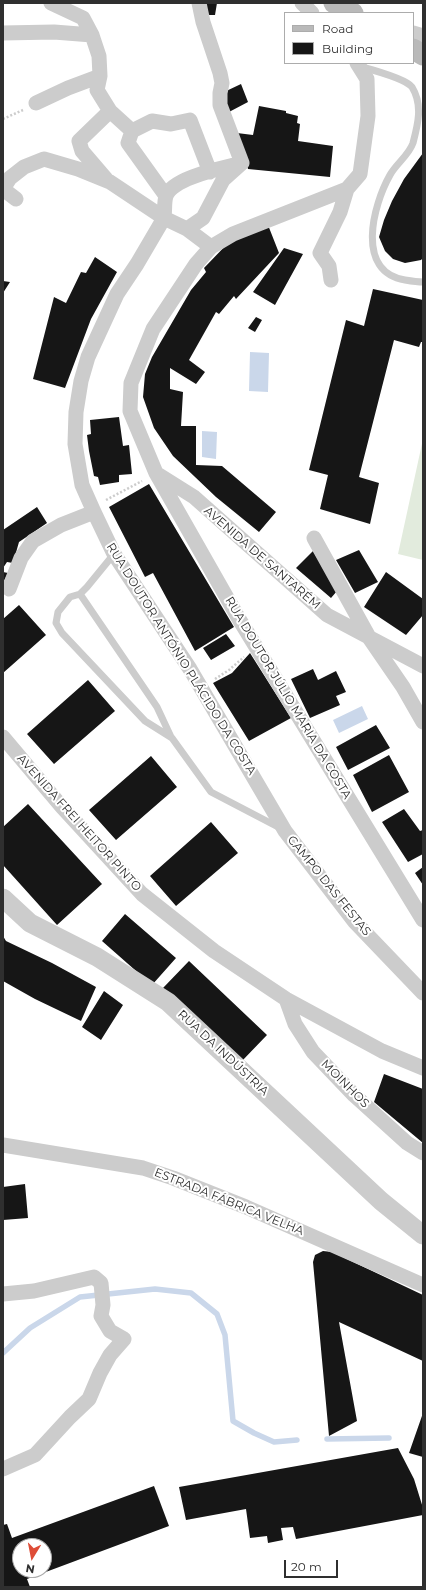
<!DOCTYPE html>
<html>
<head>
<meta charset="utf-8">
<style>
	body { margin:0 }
	#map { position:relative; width:426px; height:1590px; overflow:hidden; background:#fff; font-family:Montserrat,sans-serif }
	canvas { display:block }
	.frame { position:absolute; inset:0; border:4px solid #2f2f2f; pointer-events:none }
	.legend { position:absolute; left:284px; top:12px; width:130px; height:52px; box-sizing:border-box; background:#fff; border:1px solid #acacac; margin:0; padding:5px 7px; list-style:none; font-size:12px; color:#2f2f2f }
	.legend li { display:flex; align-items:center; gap:8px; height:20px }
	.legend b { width:20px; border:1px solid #acacac }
	.north { position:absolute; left:12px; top:1538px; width:40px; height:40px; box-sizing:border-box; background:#fff; border:1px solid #acacac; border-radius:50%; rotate:190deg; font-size:11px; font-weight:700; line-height:16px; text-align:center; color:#2f2f2f }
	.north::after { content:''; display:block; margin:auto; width:14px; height:18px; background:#de4d38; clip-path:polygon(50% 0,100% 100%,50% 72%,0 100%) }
	.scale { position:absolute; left:284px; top:1560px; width:54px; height:18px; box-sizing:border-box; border:2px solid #2f2f2f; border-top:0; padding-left:5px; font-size:12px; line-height:14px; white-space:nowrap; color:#2f2f2f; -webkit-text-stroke:3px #fff; paint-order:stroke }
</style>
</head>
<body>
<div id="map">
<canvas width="426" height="1590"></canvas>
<div class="frame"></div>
<ul class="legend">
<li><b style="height:5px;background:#b9b9b9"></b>Road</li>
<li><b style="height:11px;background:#161616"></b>Building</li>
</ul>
<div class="north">N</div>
<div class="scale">20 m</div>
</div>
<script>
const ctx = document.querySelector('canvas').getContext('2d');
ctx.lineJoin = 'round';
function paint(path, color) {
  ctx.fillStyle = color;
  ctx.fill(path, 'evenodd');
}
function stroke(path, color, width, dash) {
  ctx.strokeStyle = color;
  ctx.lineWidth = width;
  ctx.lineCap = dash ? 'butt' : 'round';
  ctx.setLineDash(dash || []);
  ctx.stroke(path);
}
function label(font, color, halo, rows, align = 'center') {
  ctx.font = font + ' Montserrat,sans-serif';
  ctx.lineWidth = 4;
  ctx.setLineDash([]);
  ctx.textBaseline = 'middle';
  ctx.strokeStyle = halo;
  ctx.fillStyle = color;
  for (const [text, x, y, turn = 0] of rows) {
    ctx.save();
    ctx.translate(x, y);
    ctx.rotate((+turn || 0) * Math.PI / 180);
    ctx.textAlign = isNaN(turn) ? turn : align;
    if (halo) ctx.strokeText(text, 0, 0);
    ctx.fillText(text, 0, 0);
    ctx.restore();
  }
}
const green = new Path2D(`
	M423,439V560L398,554Z`);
const water = new Path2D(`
	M250,352L269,353L268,392L249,391Z
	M202,431L217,432L216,459L202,457Z
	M362,706L368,719L339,733L333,720Z`);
const stream = new Path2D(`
	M3,1353L30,1328L80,1297L155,1289L191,1293L217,1314L225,1335L233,1421L254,1433L274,1442L297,1440
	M327,1439L389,1438`);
const building = new Path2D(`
	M204,3H217L215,15H206Z
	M241,84L248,102L229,112L222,93Z
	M259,106L286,111V113L298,116L297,123L300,124L298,141L333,146L330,177L248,169L237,133L253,135Z
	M423,153V258L421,260L405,263L393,259L385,251L379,237L384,220L392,201L404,179Z
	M268,225L279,253L236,299L234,296L219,314L216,312L189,360L205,372L196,384L170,368V389L183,392L181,426H196V465L222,466L276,512L259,532L216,497L173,456L154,428L143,397L145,374L152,357L191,290L206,272L204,268L230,241Z
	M284,248L303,254L275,305L253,292Z
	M95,257L117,272L91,319L65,388L33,379L54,297L66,303L81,272L86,273Z
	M3,281L10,282L3,293Z
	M373,289L423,300V342H421L419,347L394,340L359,477L379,483L370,524L320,509L328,475L309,470L346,320L364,326Z
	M256,317L262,320L255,332L248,328Z
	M119,417L123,446L129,445L132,474L119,475V482L100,485L98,477L94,476L89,451L87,435L91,434L90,420Z
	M149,484L234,627L195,651L153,573L145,577L109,507Z
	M37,507L47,523L19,542L13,563L7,562L3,568V530Z
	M359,550L378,582L355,593L336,560Z
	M313,551L337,591L331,598L296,568Z
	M3,572L8,573L3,583Z
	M386,572L423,599V615L406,635L364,607Z
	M19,605L46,635L3,673V619Z
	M226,634L235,646L211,660L203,648Z
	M250,653L291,718L249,741L213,683L232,673Z
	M313,669L318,680L336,671L346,692L336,696L340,705L310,718L291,679Z
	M88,680L115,711L54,764L27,734Z
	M376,725L390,748L348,770L336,747Z
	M389,755L409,792L372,812L353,775Z
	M151,756L177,787L116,840L89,810Z
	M28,804L102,884L57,925L3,865V827Z
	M404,809L420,831L423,830V854L408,862L382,822Z
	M211,822L238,853L176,906L150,876Z
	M423,867V885L415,873Z
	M125,914L176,958L152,985L102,941Z
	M3,936L6,941L52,963L96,987L81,1021L35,999L3,981Z
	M189,961L267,1035L241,1062L163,988Z
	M104,991L123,1005L101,1040L82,1027Z
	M384,1074L423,1089V1143L374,1102Z
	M25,1184L28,1218L3,1220V1187Z
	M323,1251L332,1252L423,1295V1361L339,1322L357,1421L329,1436L313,1262L315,1255Z
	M423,1413V1457L409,1453Z
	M398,1448L414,1479L423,1508V1515L296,1539L293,1527L281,1528L283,1540L268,1543L267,1536L250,1538L246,1509L186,1520L179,1487Z
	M154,1486L169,1526L27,1579L30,1587H3V1525L7,1524L12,1538ZM20,1546H44V1570H20Z`);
const path = new Path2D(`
	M3,119L23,110
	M106,500L142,481
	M215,679L229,670L244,657`);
const service = new Path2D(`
	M362,67C373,70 406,79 412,87C423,105 418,124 413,143C409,155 396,164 390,175C373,205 355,272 405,280C411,281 417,282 423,282
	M114,554L87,587L80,594L70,597L58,612L56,623L62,633L145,721L172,738L211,792L280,828
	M80,594L157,707L171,737`);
const minor = new Path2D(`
	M51,3L83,18L92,35L99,56L100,76L97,90L110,111L132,131L152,121L171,124L190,120L210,172
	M199,3L203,22L220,73L222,83L220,93V105L242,163
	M302,3L312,13
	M3,33L54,32L92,35
	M413,33L423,36
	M36,103L68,88L100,76
	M132,131L128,143L166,196
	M242,163L223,180L203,218L187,229L164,218C165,211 164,202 166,196C173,177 224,168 242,163Z
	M106,179L82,151L79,141L110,111
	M3,189L10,178L24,167L44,159L78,169L110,182L164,218L137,264L117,294L88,357L81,381L76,412L75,444L82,485L94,512L114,554L190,669L285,831L354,921L423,993
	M3,189L16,199
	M187,229L211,247L233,234L347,189
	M211,247L196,264L153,329L131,383L130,411L156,473L239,619L423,920
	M331,280L329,266L320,253L340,212L347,189L360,174L368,116L367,79L357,63
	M159,475L194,497L327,615L423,666
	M314,538L370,639L403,687L423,722
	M9,589L21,558L33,541L61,525L94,512
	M3,737L62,807L142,894L214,951L286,999L382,1051L423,1068
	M286,999L295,1024L313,1052L354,1095L407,1143L423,1153
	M3,1145L143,1168L173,1178L246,1207L423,1285
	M3,1294L34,1291L94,1277L101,1283L103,1305L101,1316L110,1331L124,1339L110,1355L100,1373L89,1399L70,1417L35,1455L3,1469`);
const tertiary = new Path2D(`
	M3,898L30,923L97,957L168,1002L381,1201L423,1235`);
const secondary = new Path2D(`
	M334,3L353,13
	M413,49L423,55`);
const streetNames = [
	["AVENIDA DE SANTARÉM",262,558,41],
	["RUA DOUTOR ANTÓNIO PLÁCIDO DA COSTA",181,659,58],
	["RUA DOUTOR JÚLIO MARIA DA COSTA",288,698,59],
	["AVENIDA FREI HEITOR PINTO",79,823,48],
	["CAMPO DAS FESTAS",329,886,51],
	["RUA DA INDÚSTRIA",223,1053,43],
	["MOINHOS",345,1084,45],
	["ESTRADA FÁBRICA VELHA",229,1202,22]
];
paint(green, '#e2ebdd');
paint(water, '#cad7ea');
stroke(stream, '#cad7ea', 5.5);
paint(building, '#161616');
stroke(path, '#ccc', 2.5, [2, 2]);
stroke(service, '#ccc', 7);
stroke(minor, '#ccc', 15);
stroke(tertiary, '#ccc', 19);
stroke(secondary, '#b9b9b9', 21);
label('12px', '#2f2f2f', '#fff', streetNames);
</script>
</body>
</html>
